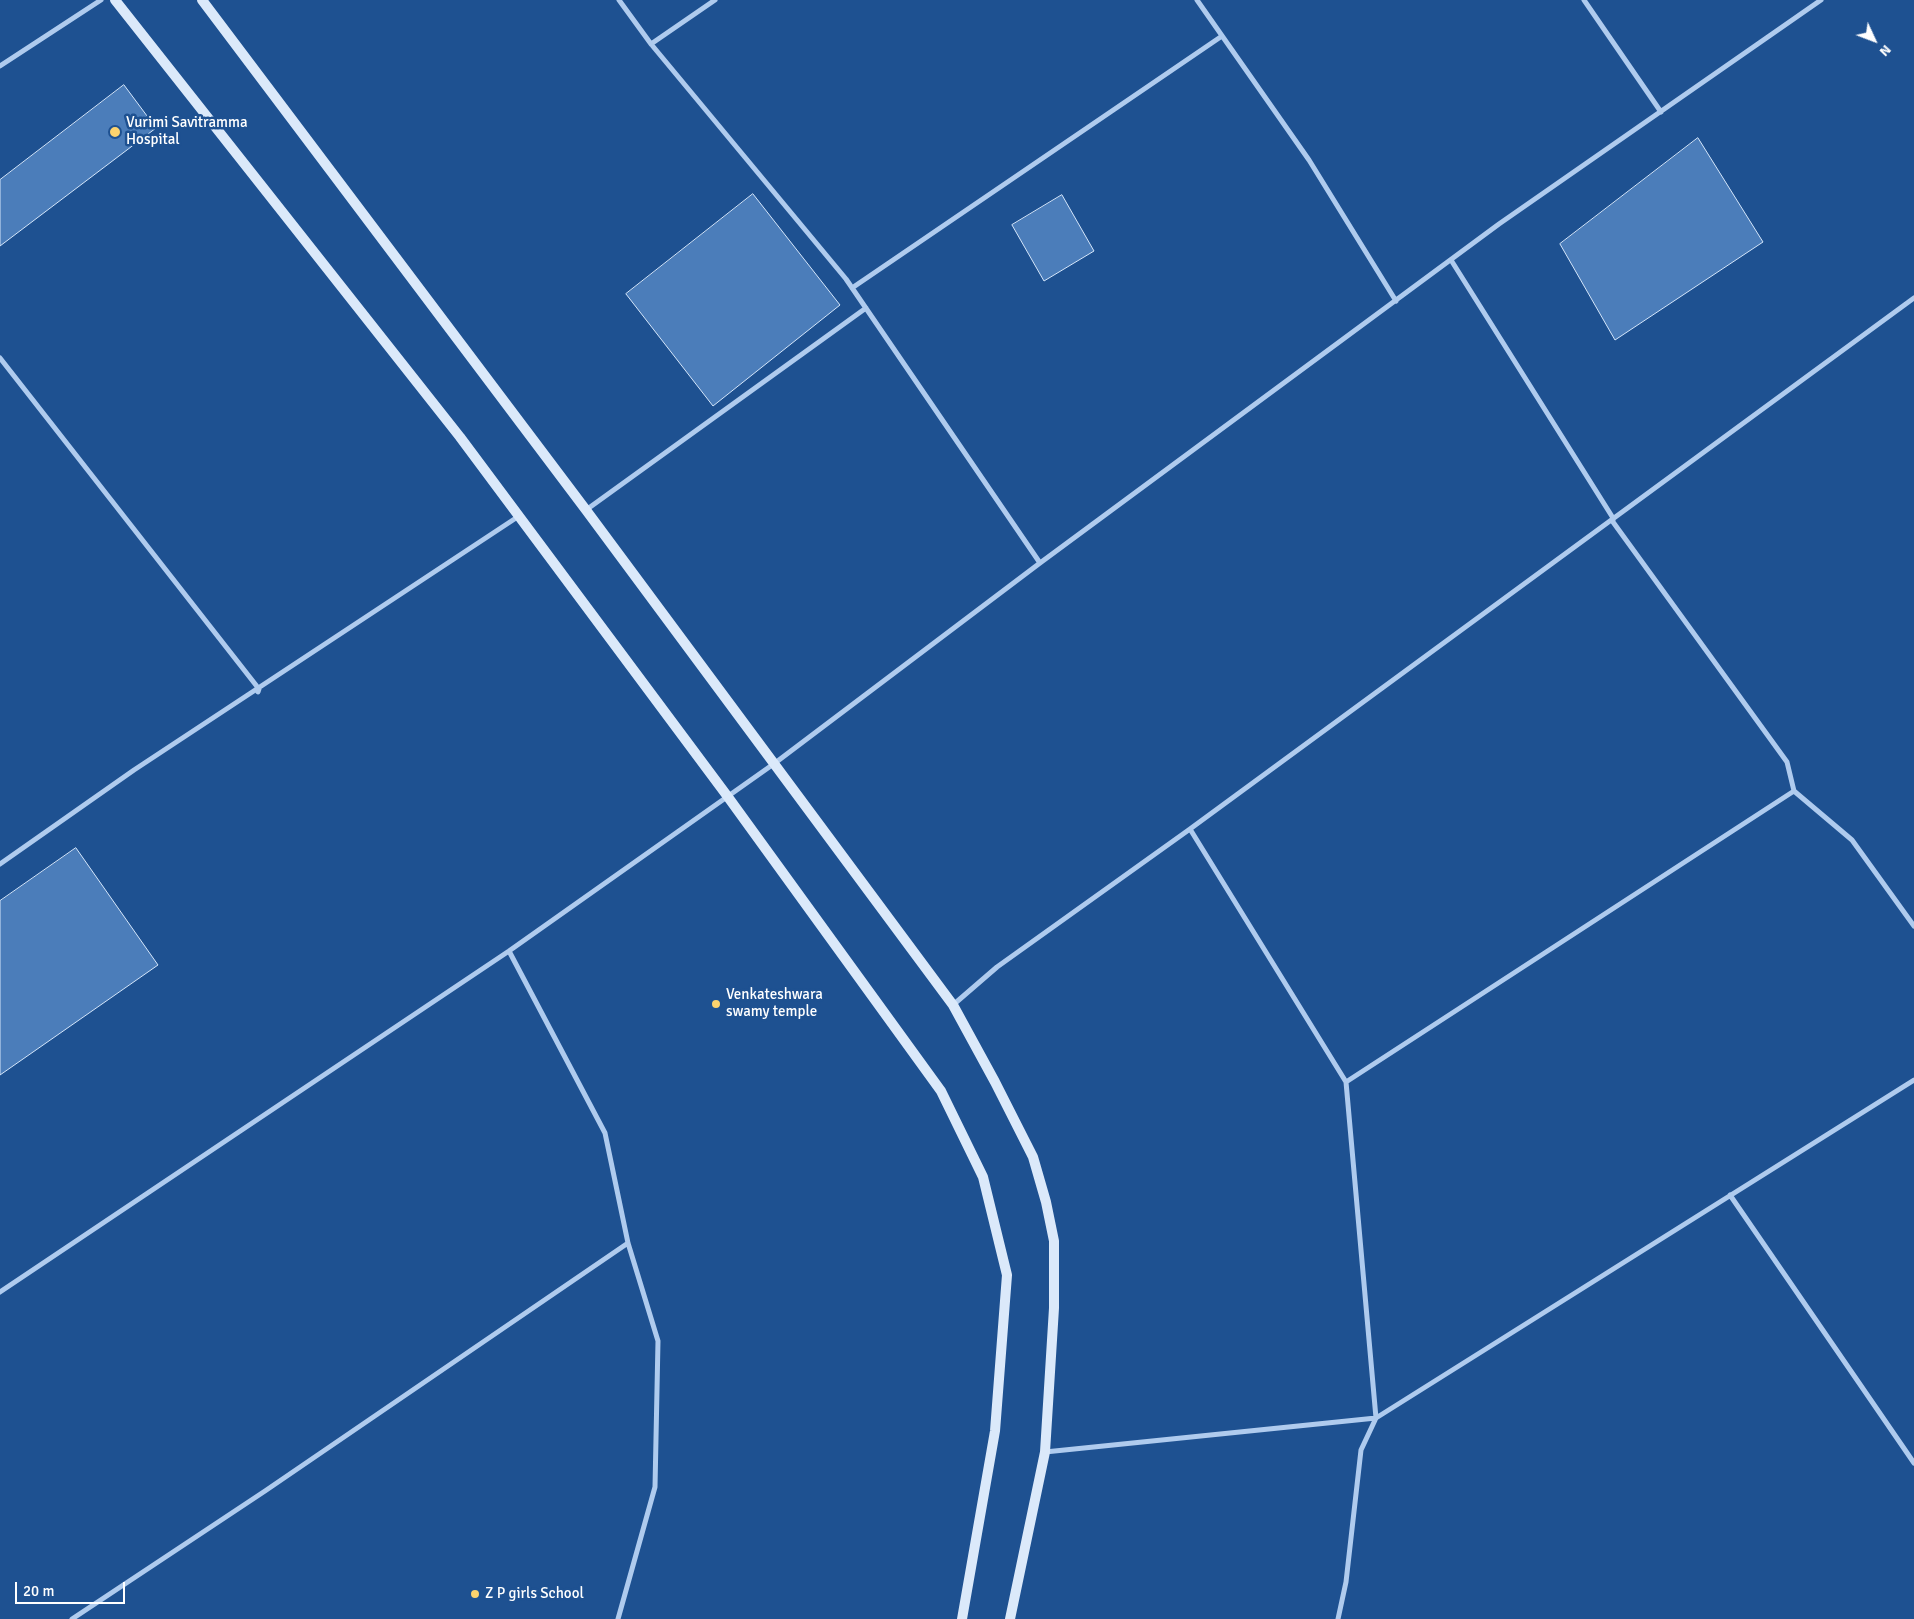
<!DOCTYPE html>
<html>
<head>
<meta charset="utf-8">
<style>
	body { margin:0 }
	#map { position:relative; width:1914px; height:1619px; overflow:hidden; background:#1e5191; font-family:Signika,sans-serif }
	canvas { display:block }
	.north { position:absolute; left:1849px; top:15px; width:50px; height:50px; -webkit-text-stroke:4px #1e5191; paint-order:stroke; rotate:133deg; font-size:14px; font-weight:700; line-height:20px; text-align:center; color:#fff }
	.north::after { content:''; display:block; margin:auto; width:18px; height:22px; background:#fff; clip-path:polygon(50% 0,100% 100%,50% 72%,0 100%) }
	.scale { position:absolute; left:15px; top:1582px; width:110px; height:22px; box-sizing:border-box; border:2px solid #fff; border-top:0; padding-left:6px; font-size:15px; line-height:18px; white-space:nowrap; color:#fff; -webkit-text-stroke:4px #1e5191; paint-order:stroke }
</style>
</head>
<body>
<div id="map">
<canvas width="1914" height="1619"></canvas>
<div class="north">N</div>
<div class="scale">20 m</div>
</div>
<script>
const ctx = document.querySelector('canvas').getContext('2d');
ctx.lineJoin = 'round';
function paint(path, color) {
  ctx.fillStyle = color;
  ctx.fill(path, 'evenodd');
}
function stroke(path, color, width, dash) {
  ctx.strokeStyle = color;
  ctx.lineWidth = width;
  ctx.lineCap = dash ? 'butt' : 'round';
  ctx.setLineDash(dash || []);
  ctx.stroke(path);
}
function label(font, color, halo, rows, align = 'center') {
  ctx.font = font + ' Signika,sans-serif';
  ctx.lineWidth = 5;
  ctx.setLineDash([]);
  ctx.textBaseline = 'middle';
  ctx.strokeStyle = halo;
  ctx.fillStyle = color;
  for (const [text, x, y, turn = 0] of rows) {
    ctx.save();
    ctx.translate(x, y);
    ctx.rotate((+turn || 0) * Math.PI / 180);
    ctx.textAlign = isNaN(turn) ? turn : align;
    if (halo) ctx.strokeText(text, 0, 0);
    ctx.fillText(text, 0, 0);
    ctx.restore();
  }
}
const building = new Path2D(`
	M124,85L156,128L0,246V180Z
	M1698,138L1763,242L1615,340L1560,244Z
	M753,194L840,305L713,406L626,294Z
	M1062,195L1094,251L1044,281L1012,225Z
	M76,848L158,965L0,1075V901Z`);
const street = new Path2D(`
	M619,0L651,44L846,279L1040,563
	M1197,0L1309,160L1396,301
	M1584,0L1661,112
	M651,44L715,0
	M0,66L101,0
	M1451,260L1613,518V522L1787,762L1794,791L1852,840L1914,926
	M852,288L1222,36
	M0,358L259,689L258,692
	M586,510L866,308
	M1190,829L1914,298
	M0,864L134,770L519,516
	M509,951L605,1133L628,1243L658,1341L655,1487L618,1619
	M953,1005L997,967L1190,829L1346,1082L1376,1418L1045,1452
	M1346,1082L1794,791
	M1730,1195L1914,1463
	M0,1292L509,951L775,763L1040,563L1499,224L1821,0
	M72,1619L265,1491L628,1243
	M1338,1619L1346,1582L1361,1450L1376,1418L1914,1080`);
const secondary = new Path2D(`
	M115,0L460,437L728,797L941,1091L983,1177L1007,1275L995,1431L962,1619
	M202,0L586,510L953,1005L995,1082L1033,1157L1046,1202L1054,1241V1308L1045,1452L1010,1619`);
const markers = [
	[115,132,6,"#fcd36e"],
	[716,1004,5,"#fcd36e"],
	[475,1594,5,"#fcd36e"]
];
const poiNames = [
	["Vurimi Savitramma",126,123],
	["Hospital",126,140],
	["Venkateshwara",726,995],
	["swamy temple",726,1012],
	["Z P girls School",485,1594]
];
paint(building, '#4b7dba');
stroke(building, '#d5e6fa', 1);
stroke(street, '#afcbee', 5);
stroke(secondary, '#dbe9fa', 10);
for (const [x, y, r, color] of markers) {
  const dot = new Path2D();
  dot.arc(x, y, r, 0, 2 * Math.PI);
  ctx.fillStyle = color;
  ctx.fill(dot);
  stroke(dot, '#1e5191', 2);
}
label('15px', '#fff', '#1e5191', poiNames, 'left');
</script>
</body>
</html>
